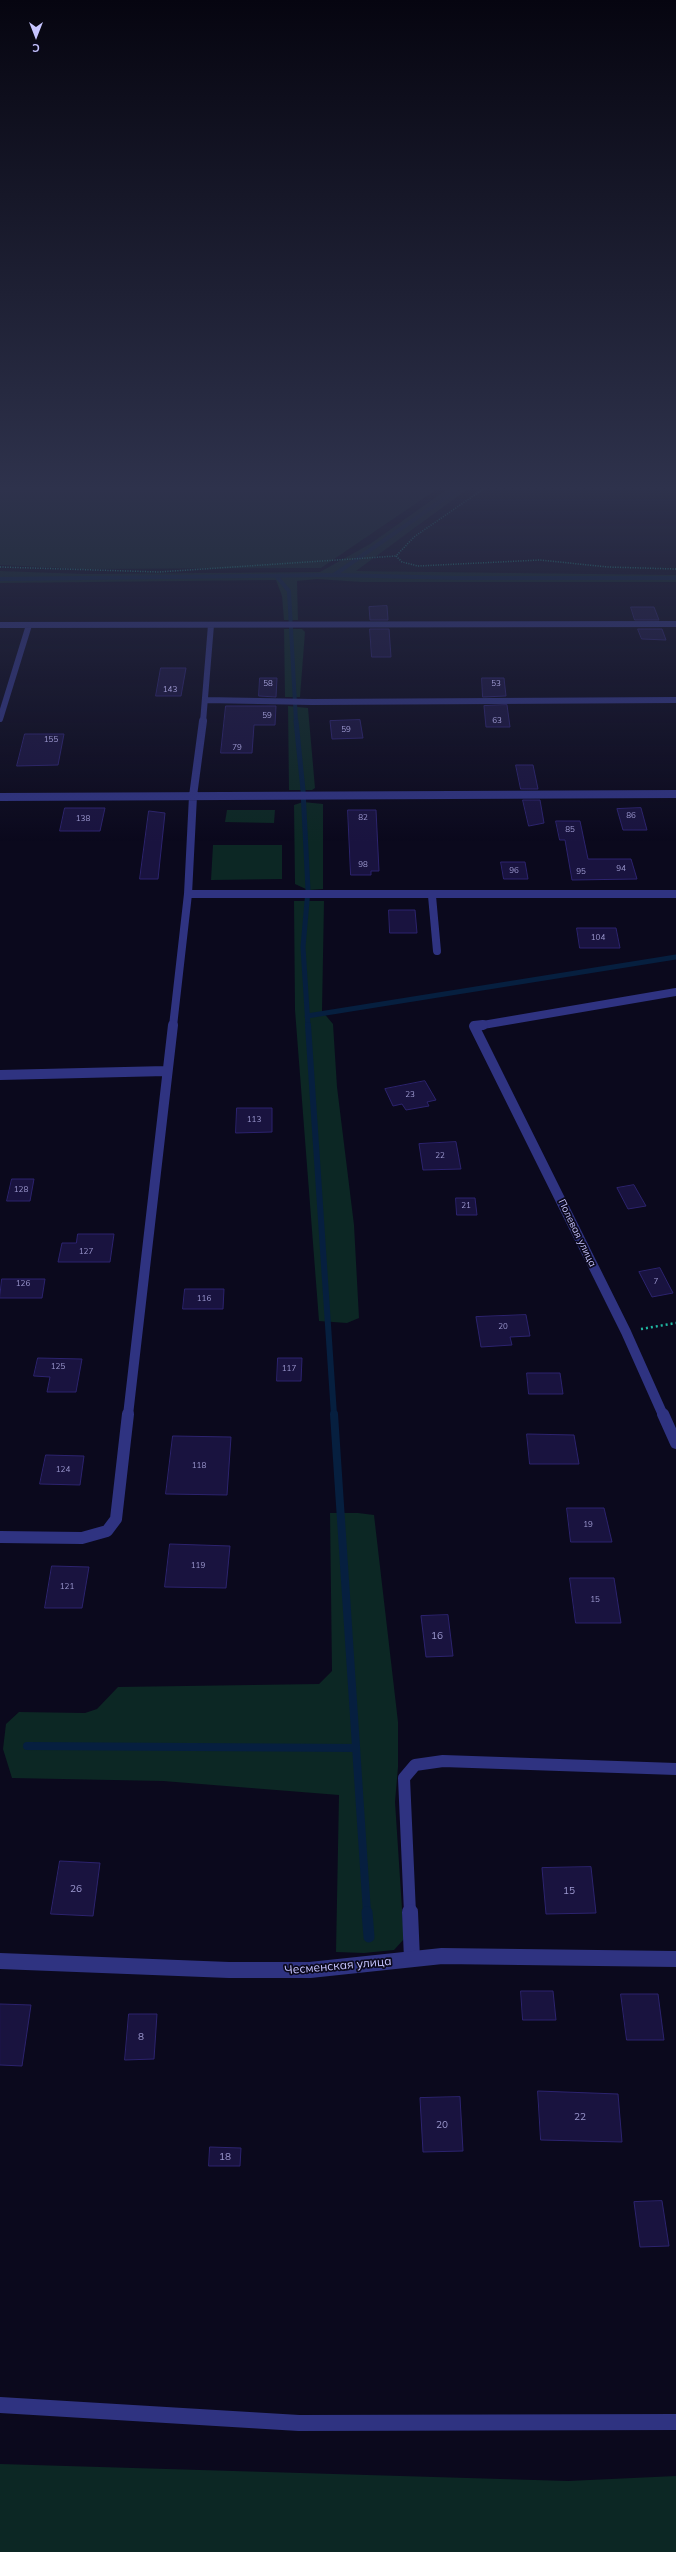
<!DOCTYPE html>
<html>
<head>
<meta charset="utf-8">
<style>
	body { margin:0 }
	#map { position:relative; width:676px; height:2552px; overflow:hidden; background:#0b091d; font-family:Mulish,sans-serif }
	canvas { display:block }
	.north { position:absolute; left:16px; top:16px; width:40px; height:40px; -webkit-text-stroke:3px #0b091d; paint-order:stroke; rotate:180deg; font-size:11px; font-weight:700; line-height:16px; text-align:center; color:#c7c5ff }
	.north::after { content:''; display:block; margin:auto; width:14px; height:18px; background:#c7c5ff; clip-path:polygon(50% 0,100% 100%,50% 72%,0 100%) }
</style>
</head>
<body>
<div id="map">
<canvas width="676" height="2552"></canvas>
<div class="north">С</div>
</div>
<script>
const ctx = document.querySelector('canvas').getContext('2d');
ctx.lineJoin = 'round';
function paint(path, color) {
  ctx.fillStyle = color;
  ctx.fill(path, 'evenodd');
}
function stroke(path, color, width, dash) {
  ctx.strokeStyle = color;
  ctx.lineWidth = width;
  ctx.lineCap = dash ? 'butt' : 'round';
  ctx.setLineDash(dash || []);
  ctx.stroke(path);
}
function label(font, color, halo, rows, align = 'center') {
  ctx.font = font + ' Mulish,sans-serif';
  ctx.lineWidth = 3.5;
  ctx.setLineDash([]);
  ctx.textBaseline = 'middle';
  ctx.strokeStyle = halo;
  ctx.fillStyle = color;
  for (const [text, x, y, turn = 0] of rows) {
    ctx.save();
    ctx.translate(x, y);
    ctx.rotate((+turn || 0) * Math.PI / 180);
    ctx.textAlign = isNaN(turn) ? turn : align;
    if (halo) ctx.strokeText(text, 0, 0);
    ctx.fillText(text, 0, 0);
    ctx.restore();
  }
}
const green = new Path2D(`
	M0,485H443L321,568L83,569L0,565Z
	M453,485H473L356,571L676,575V582H361L317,579L297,581L298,620H284L282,596L276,580L0,583V571L86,574L320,572L370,544Z
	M284,629H302L305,632L300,697H285Z
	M288,706L308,708L315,788L312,790H289Z
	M303,802L323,804V889L308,890L295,884L294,805Z
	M227,810H275L274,823L225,822Z
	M213,845H282V879L211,880Z
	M294,901H324L322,1011L333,1024L337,1087L354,1225L359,1318L347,1323L319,1321L295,1010Z
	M330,1513H358L374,1515L398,1722V1767L395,1802L404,1939L394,1950L364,1953L336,1952L339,1795L163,1781L12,1778L3,1749L6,1724L19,1712L85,1713L97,1709L118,1687L319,1684L332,1671Z
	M0,2464L568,2481L676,2476V2552H0Z`);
const streamFar4 = new Path2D(`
	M334,575L464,485
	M277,577L289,591L296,722
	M0,579L334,575L458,578H676`);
const streamFar3 = new Path2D(`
	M296,721L303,790L308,890L303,947L308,1026
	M307,1016L676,957`);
const streamFar2 = new Path2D(`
	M308,1025L334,1415`);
const streamFar1 = new Path2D(`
	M334,1414L367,1913
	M27,1746L356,1748`);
const stream = new Path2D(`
	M367,1912L369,1937`);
const building = new Path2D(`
	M387,606L388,620H370L369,607Z
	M631,607H654L659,620H635Z
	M370,629H389L391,657H372Z
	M638,629H662L666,640L642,639Z
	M161,668H186L181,696H156Z
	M260,678H277L276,697L259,696Z
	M482,678H504L506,696L483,697Z
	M507,705L510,727H486L484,706Z
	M226,706H276L275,725H254L252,753H221Z
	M360,720L363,738L332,739L330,721Z
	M25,734H64L58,765L17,766Z
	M516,765H533L538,789H521Z
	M523,800H540L544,823L529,826Z
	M65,808H105L100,831H60Z
	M641,808L647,830H623L617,809Z
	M348,810H376L379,871H371V875H351Z
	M149,811L165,813L158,879H140Z
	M556,821H580L588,859H631L637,879L572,880L565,840H560Z
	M501,862H525L528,879H504Z
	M389,910H415L417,933H390Z
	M577,928H616L620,948H580Z
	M425,1081L436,1100L427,1102L429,1106L406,1110L402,1104L393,1106L385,1089Z
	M237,1108H272V1132L236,1133Z
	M456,1142L461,1169L423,1170L419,1144Z
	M12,1179H34L30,1201H7Z
	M634,1185L646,1206L628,1209L617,1188Z
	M456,1198H475L477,1215H457Z
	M78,1234H114L110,1262H58L62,1243H76Z
	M660,1268L673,1293L652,1297L639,1272Z
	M2,1279H45L42,1298H0Z
	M185,1289H224L223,1309H183Z
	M526,1315L530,1336L510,1337L512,1345L481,1347L476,1317Z
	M38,1358L82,1359L76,1392H47L50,1377L34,1376Z
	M278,1358H302L301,1381H277Z
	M527,1373H560L563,1394H529Z
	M527,1434L574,1435L579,1464H530Z
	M173,1436L231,1437L227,1495L166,1494Z
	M46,1455L84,1456L80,1485L40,1484Z
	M567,1508H604L612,1542H571Z
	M170,1544L230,1546L226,1588L165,1587Z
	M52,1566L89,1567L82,1608H45Z
	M570,1578H614L621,1623H576Z
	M448,1615L453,1656L426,1657L421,1616Z
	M60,1861L100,1863L93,1916L51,1914Z
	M591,1867L596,1913L546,1914L542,1868Z
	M521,1991H553L556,2020H523Z
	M621,1994H658L664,2040H627Z
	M0,2004L31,2005L22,2066L0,2065Z
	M129,2014H157L154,2059L125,2060Z
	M538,2091L618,2094L622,2142L541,2140Z
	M460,2097L463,2151L423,2152L420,2098Z
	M210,2147L241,2148L240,2166H209Z
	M662,2201L669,2246L640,2247L634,2202Z`);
const pathFar1 = new Path2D(`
	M489,485L414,537L396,556L402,562L418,566L540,560L608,567L676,569
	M0,567L159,572L396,556`);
const path = new Path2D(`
	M641,1329L676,1323`);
const serviceFar2 = new Path2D(`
	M432,896L437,951`);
const serviceFar1 = new Path2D(`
	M410,1913L404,1778L415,1765L443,1761L676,1769`);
const service = new Path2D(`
	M410,1912L412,1959`);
const minorFar4 = new Path2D(`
	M0,625L676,624
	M206,700L312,702L676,700
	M0,719L29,625
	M203,722L211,625`);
const minorFar3 = new Path2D(`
	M0,797L676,794
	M188,894H676
	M173,1026L188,894L193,796L203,721
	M477,1026L676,992`);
const minorFar2 = new Path2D(`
	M483,1025L474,1026L626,1332L663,1415
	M0,1075L166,1071
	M128,1415L173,1025`);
const minorFar1 = new Path2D(`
	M663,1414L676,1443
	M0,1537L82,1538L107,1531L116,1519L128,1414`);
const minor = new Path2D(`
	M0,1961L229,1970H310L442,1956L676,1959
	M0,2405L299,2423L676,2422`);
const numberNames = [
	["58",268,684],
	["53",496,684],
	["143",170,690],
	["59",267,716],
	["63",497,721],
	["59",346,730],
	["155",51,740],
	["79",237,748],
	["86",631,816],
	["82",363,818],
	["138",83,819],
	["85",570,830],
	["98",363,865],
	["94",621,869],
	["96",514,871],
	["95",581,872],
	["104",598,938],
	["23",410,1095],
	["113",254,1120],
	["22",440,1156],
	["128",21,1190],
	["21",466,1206],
	["127",86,1252],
	["7",656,1282],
	["126",23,1284],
	["116",204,1299],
	["20",503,1327],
	["125",58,1367],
	["117",289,1369],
	["118",199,1466],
	["124",63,1470],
	["19",588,1525],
	["119",198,1566],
	["121",67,1587],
	["15",595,1600]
];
const streetNames = [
	["Полевая улица",577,1233,64]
];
const nearNumbernames = [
	["16",437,1636],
	["26",76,1889],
	["15",569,1891],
	["8",141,2037],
	["22",580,2117],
	["20",442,2125],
	["18",225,2157]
];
const nearStreetnames = [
	["Чесменская улица",338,1966,-5]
];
paint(green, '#0c2724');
stroke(streamFar4, '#061f3f', 4);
stroke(streamFar3, '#061f3f', 5);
stroke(streamFar2, '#061f3f', 6);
stroke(streamFar1, '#061f3f', 8);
stroke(stream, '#061f3f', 11);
paint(building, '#19133f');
stroke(building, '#2c236e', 1);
stroke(pathFar1, '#20b8a2', 1.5, [1, 1.5]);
stroke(path, '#20b8a2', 2.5, [2, 3]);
stroke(serviceFar2, '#2f3381', 8);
stroke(serviceFar1, '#2f3381', 12);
stroke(service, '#2f3381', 16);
stroke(minorFar4, '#2f3381', 6);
stroke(minorFar3, '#2f3381', 8);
stroke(minorFar2, '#2f3381', 10);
stroke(minorFar1, '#2f3381', 12);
stroke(minor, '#2f3381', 16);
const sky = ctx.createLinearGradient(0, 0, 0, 842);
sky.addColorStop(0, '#060510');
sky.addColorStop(0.58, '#2e324c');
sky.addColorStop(1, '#2e324c00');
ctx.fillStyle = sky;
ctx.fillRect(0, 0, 676, 842);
label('8px', '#9c98cf', null, numberNames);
label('10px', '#c7c5ff', '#0b091d', streetNames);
label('10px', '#9c98cf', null, nearNumbernames);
label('12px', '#c7c5ff', '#0b091d', nearStreetnames);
</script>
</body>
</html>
